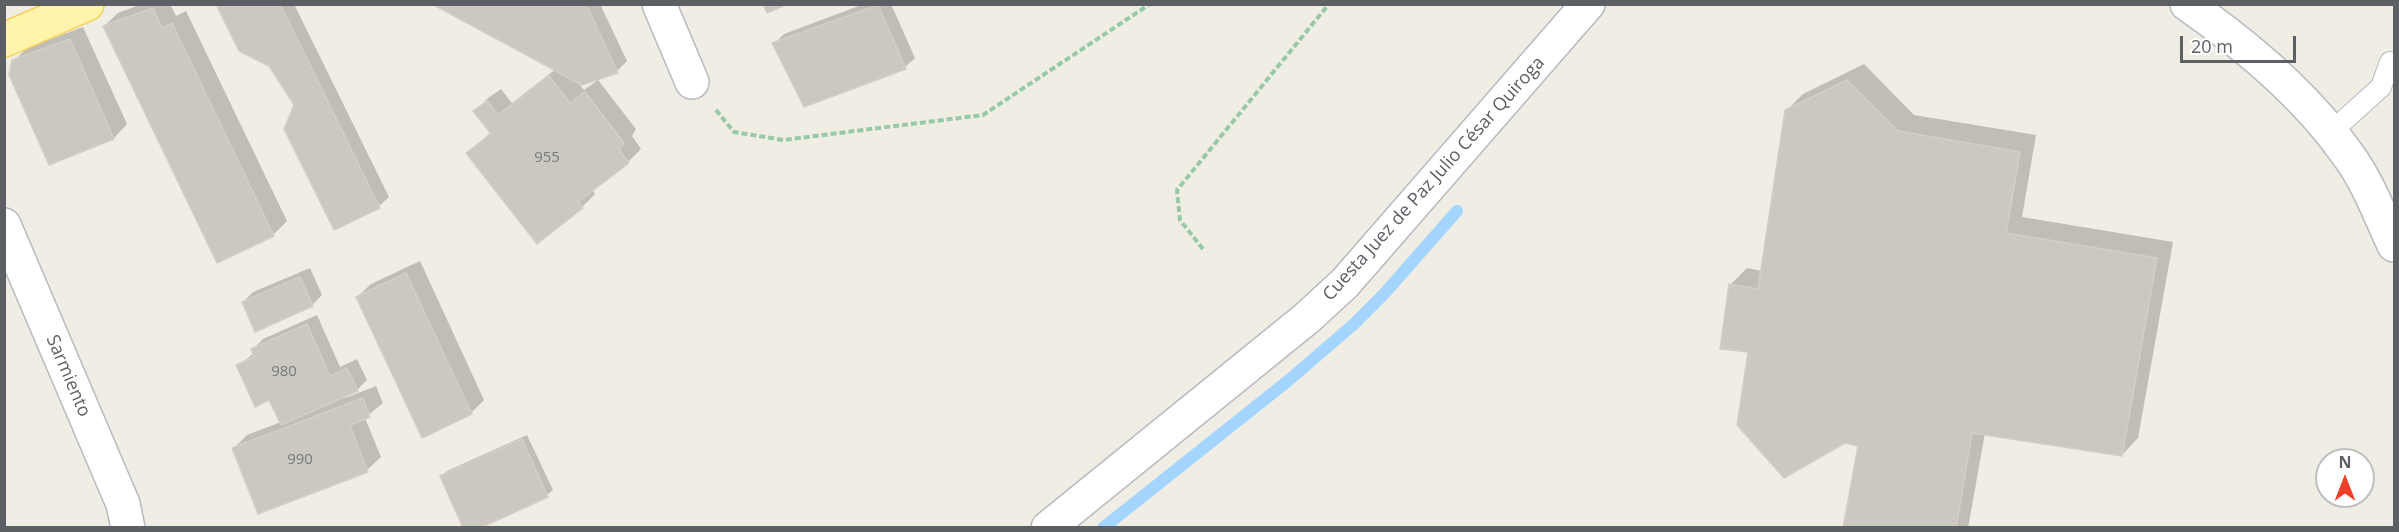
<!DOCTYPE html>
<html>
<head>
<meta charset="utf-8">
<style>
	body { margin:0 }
	#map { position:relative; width:2399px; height:532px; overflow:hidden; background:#efede4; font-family:"Open Sans",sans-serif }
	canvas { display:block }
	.frame { position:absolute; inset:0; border:6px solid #5c6065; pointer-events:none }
	.north { position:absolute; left:2315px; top:448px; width:60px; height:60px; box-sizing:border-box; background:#fff; border:2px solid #bebfc1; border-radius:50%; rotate:0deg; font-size:16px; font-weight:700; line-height:24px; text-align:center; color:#5c6065 }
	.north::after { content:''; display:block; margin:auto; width:21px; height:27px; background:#f03f29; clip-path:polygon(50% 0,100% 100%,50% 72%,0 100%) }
	.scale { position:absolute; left:2180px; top:36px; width:116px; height:27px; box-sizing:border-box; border:3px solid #5c6065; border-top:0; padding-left:8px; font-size:18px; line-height:21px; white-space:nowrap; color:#5c6065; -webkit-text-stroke:4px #fff; paint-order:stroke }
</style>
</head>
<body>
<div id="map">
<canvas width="2399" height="532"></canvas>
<div class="frame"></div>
<div class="north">N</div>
<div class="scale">20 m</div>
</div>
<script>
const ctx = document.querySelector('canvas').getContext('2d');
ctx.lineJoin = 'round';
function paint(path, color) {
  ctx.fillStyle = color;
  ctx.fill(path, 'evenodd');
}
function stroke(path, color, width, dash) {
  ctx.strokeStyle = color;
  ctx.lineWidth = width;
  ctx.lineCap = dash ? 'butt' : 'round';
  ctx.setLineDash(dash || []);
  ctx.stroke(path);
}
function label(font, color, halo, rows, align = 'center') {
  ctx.font = font + ' "Open Sans",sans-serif';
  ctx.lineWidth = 5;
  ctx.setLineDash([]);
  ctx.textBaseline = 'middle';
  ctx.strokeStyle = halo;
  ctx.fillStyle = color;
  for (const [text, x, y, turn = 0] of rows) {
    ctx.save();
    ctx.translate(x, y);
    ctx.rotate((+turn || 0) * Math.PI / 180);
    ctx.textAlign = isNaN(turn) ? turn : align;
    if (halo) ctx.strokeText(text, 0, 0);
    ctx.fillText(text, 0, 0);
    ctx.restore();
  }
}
const shadow = new Path2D(`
	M142,4H170L176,16L186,11L287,221L273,235L218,261L104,26L118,13Z
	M217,4H294L389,197L379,206L296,105L270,65Z
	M435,4H600L627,61L617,71L576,80L584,90L598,80L636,129L632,136L641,149L628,162L592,190L595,194L582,207L468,153L491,132L475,112L488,98L501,89L512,103L556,69Z
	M864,4H891L915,58L905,67L774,44L784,34Z
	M83,27L127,124L114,138L50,163L14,61L27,48Z
	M1864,64L1914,115L2036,135L2022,217L2173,242L2138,438L2122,455L1985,433L1968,528H1845L1860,445L1845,441L1750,351L1730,285L1747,268L1762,271L1786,111L1803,94Z
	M420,261L484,400L471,413L357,297L371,284Z
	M310,268L322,295L312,305L243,302L253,292Z
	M317,315L340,367L357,359L367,380L357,390L344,395L345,398L376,386L383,403L365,418L381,457L367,470L259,512L234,448L247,435L281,422L270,398L238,366L254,353L253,349L263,339Z
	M527,435L553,490L547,495L476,528L442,476L447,471Z`);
const stream = new Path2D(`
	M1103,528L1289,380L1354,324L1384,294L1457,211`);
const building = new Path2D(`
	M216,4H280L380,208L334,230L284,129L294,105L269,66L239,51Z
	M432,4H586L618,73L582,85Z
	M763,4H788L767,13Z
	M878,5L906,69L804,107L772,43Z
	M153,8L162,28L172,23L274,236L217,263L103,26Z
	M70,39L114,139L49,165L9,75L12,60Z
	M549,76L570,103L585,92L624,143L619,150L629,163L578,202L583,208L537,244L466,153L491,134L473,111L487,101L498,115Z
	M1847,80L1898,131L2020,152L2006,233L2157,258L2122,456L1972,433L1956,528H1843L1858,446L1845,443L1784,478L1737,425L1748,352L1720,349L1729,284L1758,289L1785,110Z
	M406,273L472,414L422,438L356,297Z
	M300,277L313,306L255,332L242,302Z
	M307,324L330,376L347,368L358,391L281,425L269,400L255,407L236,365L254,357L251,349Z
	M363,398L370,417L350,425L368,472L258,514L232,448Z
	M522,439L548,497L480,528H463L440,476Z`);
const path = new Path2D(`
	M716,110L734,132L783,140L983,115L1150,4
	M1203,249L1180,220L1177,190L1329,4`);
const service = new Path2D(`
	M2331,132L2381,87L2390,62`);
const minor = new Path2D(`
	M659,4L692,82
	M4,225L123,504L128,528`);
const tertiary = new Path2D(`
	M2187,4C2246,45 2306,95 2348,155C2368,182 2380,215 2394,245
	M1048,528L1307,318L1345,283L1588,4`);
const primary = new Path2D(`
	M4,40L87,4`);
const numberNames = [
	["955",547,158],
	["980",284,372],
	["990",300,460]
];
const streetNames = [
	["Cuesta Juez de Paz Julio César Quiroga",1434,179,-48],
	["Sarmiento",68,376,67]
];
paint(shadow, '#0003');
stroke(stream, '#a4d5ff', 12);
paint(building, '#cac8c1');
stroke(building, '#d4cfc2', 1.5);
stroke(service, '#b7babf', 22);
stroke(minor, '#b7babf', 36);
stroke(tertiary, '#b7babf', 36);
stroke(primary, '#f7cf55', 36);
stroke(path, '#98c9a7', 4, [6, 3]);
stroke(service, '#fff', 20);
stroke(minor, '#fff', 33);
stroke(tertiary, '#fff', 33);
stroke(primary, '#fff4a9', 33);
label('15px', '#787a7c', null, numberNames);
label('18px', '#5c6065', '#fff', streetNames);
</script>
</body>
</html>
